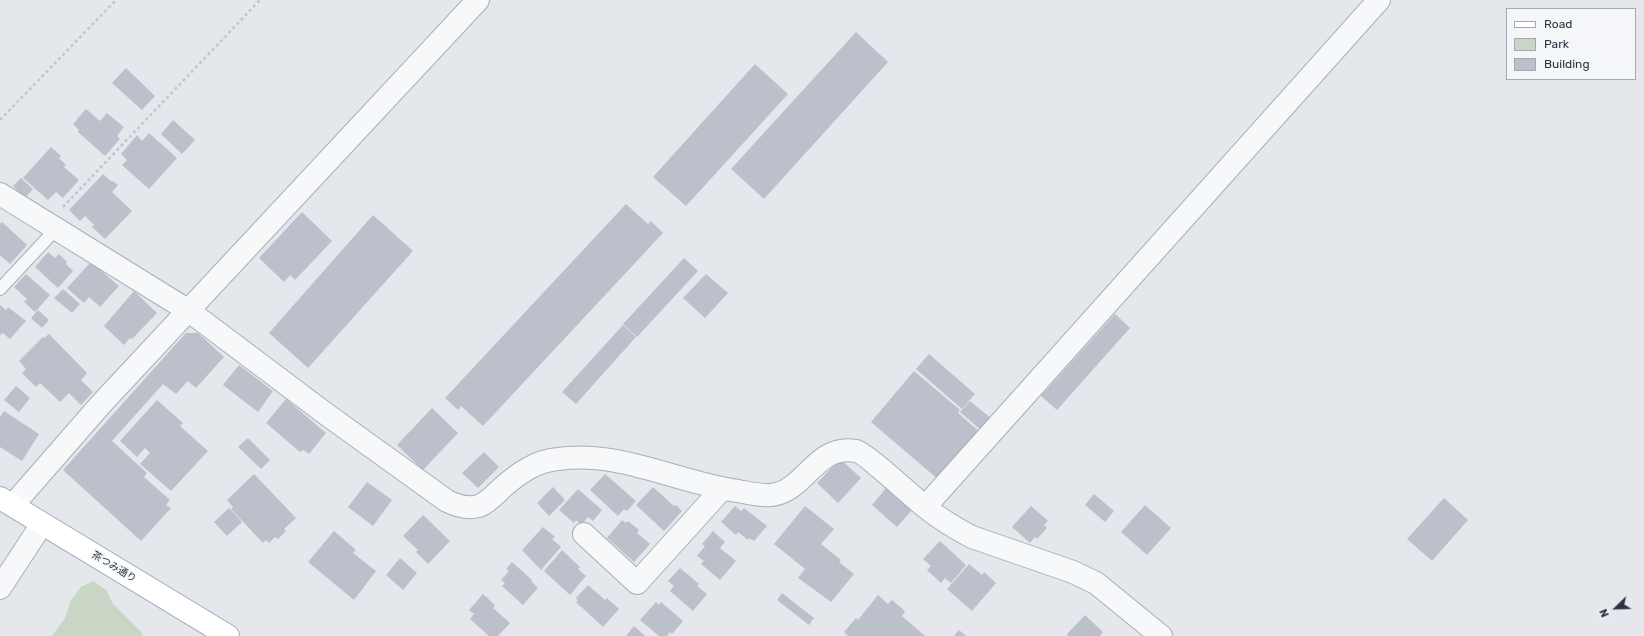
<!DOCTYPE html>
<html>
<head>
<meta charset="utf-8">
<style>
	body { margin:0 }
	#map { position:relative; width:1644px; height:636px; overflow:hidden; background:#e4e7ec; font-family:Rubik,sans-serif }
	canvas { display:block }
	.legend { position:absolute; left:1506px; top:8px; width:130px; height:72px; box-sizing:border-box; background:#f4f6f9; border:1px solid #a4a8b1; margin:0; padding:5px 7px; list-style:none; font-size:12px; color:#2b3445 }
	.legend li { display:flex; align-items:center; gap:8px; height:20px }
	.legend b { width:20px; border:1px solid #a4a8b1 }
	.north { position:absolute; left:1596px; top:588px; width:40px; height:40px; -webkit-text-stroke:3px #f4f6f9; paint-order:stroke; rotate:247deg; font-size:11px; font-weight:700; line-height:16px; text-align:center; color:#2b3445 }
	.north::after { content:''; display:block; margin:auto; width:14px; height:18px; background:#2b3445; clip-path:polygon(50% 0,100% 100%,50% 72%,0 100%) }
</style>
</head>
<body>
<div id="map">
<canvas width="1644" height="636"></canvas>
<ul class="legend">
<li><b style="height:5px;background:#fff"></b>Road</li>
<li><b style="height:11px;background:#c9d6c5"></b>Park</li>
<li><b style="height:11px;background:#bbc0ca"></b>Building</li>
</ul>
<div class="north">N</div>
</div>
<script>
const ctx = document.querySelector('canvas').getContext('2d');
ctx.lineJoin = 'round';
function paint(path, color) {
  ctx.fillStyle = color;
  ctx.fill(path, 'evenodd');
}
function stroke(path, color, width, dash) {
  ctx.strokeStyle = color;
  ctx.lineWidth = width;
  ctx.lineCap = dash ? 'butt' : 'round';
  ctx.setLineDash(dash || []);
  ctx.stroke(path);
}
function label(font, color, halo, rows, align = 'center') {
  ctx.font = font + ' Rubik,"Noto Sans JP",sans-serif';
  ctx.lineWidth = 3.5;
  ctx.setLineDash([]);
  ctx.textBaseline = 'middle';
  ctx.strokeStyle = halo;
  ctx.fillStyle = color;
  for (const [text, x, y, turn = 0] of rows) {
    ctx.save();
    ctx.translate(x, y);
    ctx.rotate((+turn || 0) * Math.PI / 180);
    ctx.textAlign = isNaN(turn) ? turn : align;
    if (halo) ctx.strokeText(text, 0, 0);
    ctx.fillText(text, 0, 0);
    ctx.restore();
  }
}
const green = new Path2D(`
	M93,581L106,590L113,604L141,632L143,636H52L65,618L71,600L81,587Z`);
const building = new Path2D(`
	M856,32L888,62L764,199L731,169Z
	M755,64L788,94L686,206L653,177Z
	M126,68L155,96L142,110L112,83Z
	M86,109L100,121L107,113L124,127L117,136L120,139L105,156L78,132L79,130L73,124Z
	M173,120L195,140L182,154L161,134Z
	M149,133L177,158L149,189L122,165L127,160L121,154L137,135L142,141Z
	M51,147L61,156L59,158L66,165L64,167L79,180L63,198L56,192L48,200L23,178Z
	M103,174L112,182L113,181L118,185L112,192L132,211L105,239L92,227L94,225L85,216L80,221L69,210Z
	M21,178L33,189L25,198L13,186Z
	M626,204L648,224L651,221L663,233L483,426L461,406L458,410L445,398Z
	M302,212L332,241L295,280L290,275L284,282L259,258Z
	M373,215L413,251L308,368L269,333Z
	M2,222L27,245L10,264L0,255V224Z
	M48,252L55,258L59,254L67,262L66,264L73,271L58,288L35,267Z
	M684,258L698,271L637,337L623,324Z
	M91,262L119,286L100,307L89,297L84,303L67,288Z
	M26,274L50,295L35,312L24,302L27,299L14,287Z
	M706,274L728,293L705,318L683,298Z
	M63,289L80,304L72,313L54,298Z
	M134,291L157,313L132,339L130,338L124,345L104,326Z
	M0,305L6,310L8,307L26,321L10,339L3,333L0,335Z
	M38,310L49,320L42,328L31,318Z
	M1115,314L1130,328L1057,410L1041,396Z
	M623,325L636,337L576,404L562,392Z
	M186,333H198L224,357L196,388L188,381L176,394L163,384L112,441L147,473L144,477L170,500L166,505L171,508L141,541L63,470Z
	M49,334L87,373L81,380L93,392L81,405L69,393L60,402L40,383L36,387L22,373L26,369L19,361L43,337L44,338Z
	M929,354L975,394L962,409L916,369Z
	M239,365L273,391L258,412L223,385Z
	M914,371L960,410L958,413L981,433L940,481L871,422Z
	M16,386L30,398L19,412L4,400Z
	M286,399L326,433L309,454L303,450L300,452L266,423Z
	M157,400L183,423L180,426L208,451L171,491L140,464L150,453L145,448L137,457L120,441Z
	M970,401L992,419L982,431L960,412Z
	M432,408L458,433L423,470L397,445Z
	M4,411L39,434L22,461L0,447V417Z
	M248,438L270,460L261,469L238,447Z
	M484,452L499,467L478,488L462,473Z
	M840,459L861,478L838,503L817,483Z
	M254,474L296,518L284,529L286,531L278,539L275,537L269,543L266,540L263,543L231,509L233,507L227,500Z
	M605,474L636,501L627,511L624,509L618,516L590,490Z
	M367,482L392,500L373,526L348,507Z
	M553,487L565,500L549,516L537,503Z
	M653,487L674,506L676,505L682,511L664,531L636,505Z
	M886,488L912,510L897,527L872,505Z
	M578,489L602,510L593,521L588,517L581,525L576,520L574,523L559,510Z
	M1094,494L1114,511L1105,522L1085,505Z
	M1444,498L1468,520L1432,561L1407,539Z
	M1145,505L1171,528L1147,555L1121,532Z
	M735,506L741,511L744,508L767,526L754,541L749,538L748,540L738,532L736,535L721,522Z
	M805,506L834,529L821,544L841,560L839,562L854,574L831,602L798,578L805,569L774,544Z
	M1031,506L1048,521L1044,525L1047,528L1037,539L1035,537L1030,543L1012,527Z
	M229,508L242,522L227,536L214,522Z
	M423,515L450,541L428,564L416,552L418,550L403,536Z
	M622,520L626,523L628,521L639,530L637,533L650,544L634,562L607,538Z
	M543,527L555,537L552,539L561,547L541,570L522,550Z
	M334,531L356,550L353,553L376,571L354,600L308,562Z
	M713,531L725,542L720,548L736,561L720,580L701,564L704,561L697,556L705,546L702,544Z
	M940,541L966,565L951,583L945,578L941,583L927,570L931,566L923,559Z
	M562,550L580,567L578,569L586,576L570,595L544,571Z
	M400,558L417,573L403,590L386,575Z
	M512,562L532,580L531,581L538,588L523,605L502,586L505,583L501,580L509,571L506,569Z
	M969,564L982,575L984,572L996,583L972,611L947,589Z
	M680,568L699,584L697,586L707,594L693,611L670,591L674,586L668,581Z
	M588,585L605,600L607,598L619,609L603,627L576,602L578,600L576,598Z
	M782,593L814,618L809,625L777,600Z
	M483,594L495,605L493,608L510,623L498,636H489L470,619L474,614L469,610Z
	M878,595L888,604L892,600L905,611L902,616L925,636H848L844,632L856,618L858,620Z
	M656,602L659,605L661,602L683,621L672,634L670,632L667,636H659L640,620Z
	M1085,615L1103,632L1100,636H1068L1067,634Z
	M634,626L645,636H626Z
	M959,630L966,636H954Z`);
const path = new Path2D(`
	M0,120L116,0
	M63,207L260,0`);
const service = new Path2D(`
	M0,289L57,228`);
const minor = new Path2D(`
	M0,194L189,311L326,414L447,501C457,506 468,509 479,506C489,502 495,494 503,487C519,473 536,461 558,459C620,450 678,483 738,491C749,493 761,496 771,495C805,492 816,443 856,451C864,452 913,497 924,506C938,518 955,528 972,537L1073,572L1096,583L1161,636
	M925,507L1379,0
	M584,534L637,583L722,489
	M0,588L42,524`);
const tertiary = new Path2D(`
	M13,505L102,403L478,0`);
const primary = new Path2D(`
	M0,498L228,636`);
const streetNames = [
	["茶つみ通り",114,567,31]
];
paint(green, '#c9d6c5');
paint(building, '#bbc0ca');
stroke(service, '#a9aeb7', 14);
stroke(minor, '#a9aeb7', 24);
stroke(tertiary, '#a9aeb7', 24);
stroke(primary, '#a3abb8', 24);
stroke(path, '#c2c5cb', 2.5, [3, 3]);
stroke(service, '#f7f8fa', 12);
stroke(minor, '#f7f8fa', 22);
stroke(tertiary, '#f7f8fa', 22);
stroke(primary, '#fff', 22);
label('10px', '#2b3445', '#f4f6f9', streetNames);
</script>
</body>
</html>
